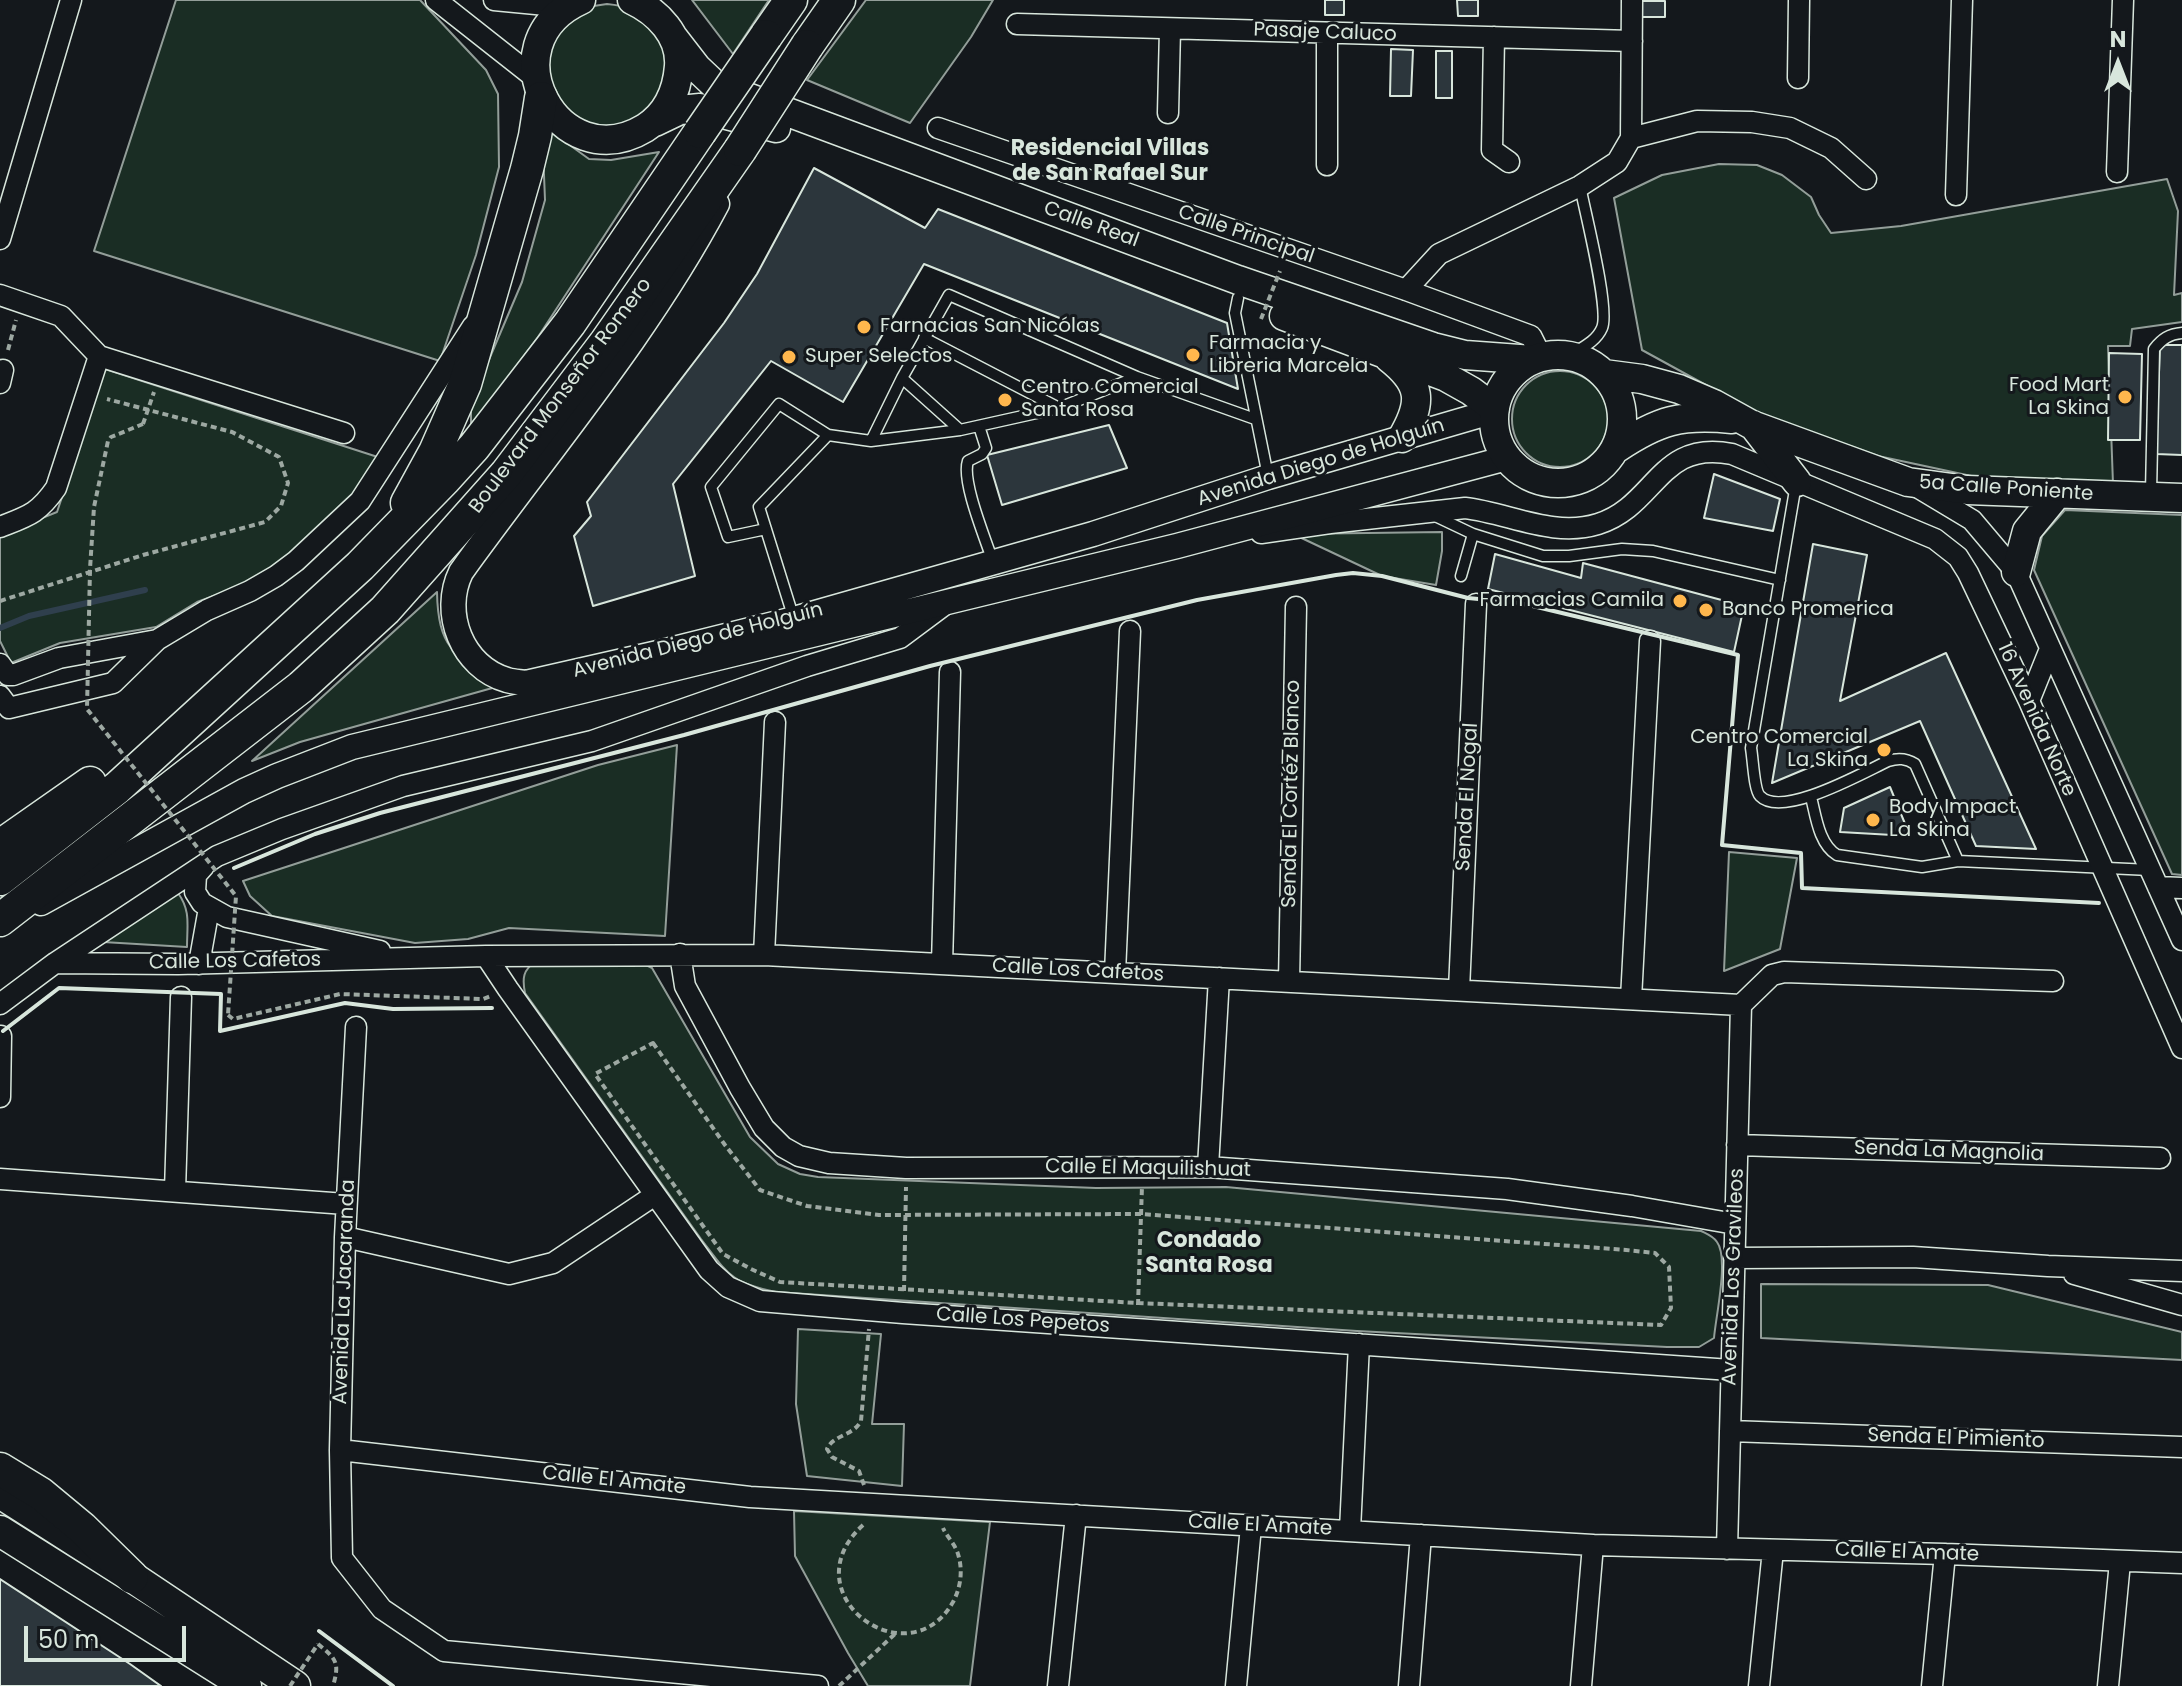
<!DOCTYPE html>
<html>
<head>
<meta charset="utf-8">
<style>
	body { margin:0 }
	#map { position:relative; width:2182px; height:1686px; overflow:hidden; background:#14181c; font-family:Poppins,sans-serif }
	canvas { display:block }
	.north { position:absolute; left:2078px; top:24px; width:80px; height:80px; -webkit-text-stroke:6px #14181c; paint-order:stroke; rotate:0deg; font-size:22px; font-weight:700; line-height:32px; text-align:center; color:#d8e6dc }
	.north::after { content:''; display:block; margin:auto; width:28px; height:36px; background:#d8e6dc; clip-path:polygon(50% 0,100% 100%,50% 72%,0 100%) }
	.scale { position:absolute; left:24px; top:1626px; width:162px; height:36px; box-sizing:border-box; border:4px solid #d8e6dc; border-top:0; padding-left:10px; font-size:24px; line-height:28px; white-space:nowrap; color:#d8e6dc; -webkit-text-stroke:6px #14181c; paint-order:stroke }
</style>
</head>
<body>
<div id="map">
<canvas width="2182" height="1686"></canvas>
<div class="north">N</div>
<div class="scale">50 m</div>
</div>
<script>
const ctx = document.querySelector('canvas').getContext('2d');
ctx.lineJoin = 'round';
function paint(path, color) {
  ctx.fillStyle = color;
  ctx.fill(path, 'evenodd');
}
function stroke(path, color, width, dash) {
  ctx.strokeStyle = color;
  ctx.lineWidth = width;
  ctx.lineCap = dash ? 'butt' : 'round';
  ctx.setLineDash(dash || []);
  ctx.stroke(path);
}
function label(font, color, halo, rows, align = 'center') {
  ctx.font = font + ' Poppins,sans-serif';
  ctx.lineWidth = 6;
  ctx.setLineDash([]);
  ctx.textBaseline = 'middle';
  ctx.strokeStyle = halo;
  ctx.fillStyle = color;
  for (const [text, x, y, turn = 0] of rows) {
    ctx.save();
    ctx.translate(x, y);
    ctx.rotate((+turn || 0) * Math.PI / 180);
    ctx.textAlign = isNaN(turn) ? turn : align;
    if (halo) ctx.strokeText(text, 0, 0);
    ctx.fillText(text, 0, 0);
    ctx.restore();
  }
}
const green = new Path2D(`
	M176,0H420L486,70L498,94L499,167L476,255L440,361L94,251Z
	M692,0H769L733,54Z
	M866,0H993L971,37L910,123L807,80Z
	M607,4C656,9 656,25 675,65L647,117L604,131L563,112L546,74L553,34L587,7Z
	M542,125L589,159L611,160L659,152L538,337L471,427V402L522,282L545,200Z
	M1719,164L1757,165L1782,175L1811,197L1819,215L1831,233L1901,226L2167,179L2178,211L2174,295L2182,293V322L2132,329L2130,346H2108L2113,484L1976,477L1878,456L1757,413L1642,350L1614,198L1662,175Z
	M105,369L387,460L294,553L241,586L197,602L156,627L60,643L11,663L0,641V535L57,512Z
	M1512 419a48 48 0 1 1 96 0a48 48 0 1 1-96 0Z
	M2065,510L2182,515V875L2172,874L2034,570L2042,536Z
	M1442,532V551L1436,585L1382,576L1293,534Z
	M437,592C438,650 456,657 503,685L300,742L252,761Z
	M677,745L665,936L509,928L468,939L415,943L272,916L250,896L243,881L598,765Z
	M1729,852L1797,858L1780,949L1724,971Z
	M178,893C191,911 187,925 187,947L103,942Z
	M536,961H638L652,968L750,1137L778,1164L800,1174L818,1177L1096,1188L1226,1187L1701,1231C1707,1234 1713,1236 1717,1242C1729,1258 1716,1315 1714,1338L1699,1347H1667L1357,1331L776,1292C730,1283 728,1274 701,1239L525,993C522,978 523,970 536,961Z
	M1761,1284L1988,1285L2182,1332V1360L1761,1338Z
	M798,1329L881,1334L872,1424H904L902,1486L807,1476L796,1404Z
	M794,1511L990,1522L970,1686H868L848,1653L795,1556Z`);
const stream = new Path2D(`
	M0,628L29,616L145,590`);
const building = new Path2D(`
	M1325,0H1344V15H1325Z
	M1457,0H1478V16H1458Z
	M1641,1H1665V17H1641Z
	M1391,49L1413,50L1411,96H1390Z
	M1436,51H1452V98H1436Z
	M814,168L925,228L938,209L1227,323L1238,389L924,264L843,402L771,361L673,484L695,576L593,606L574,536L591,516L587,502L724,323L757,274Z
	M2160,345H2182V455L2156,454Z
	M2109,353L2142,354L2140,440H2108Z
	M1109,425L1127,468L1002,505L987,455Z
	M1714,474L1780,499L1773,531L1704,518Z
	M1813,544L1867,555L1840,701L1946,653L2036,849L1976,846L1920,721L1772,783Z
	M1495,554L1581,578L1583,563L1744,606L1734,652L1488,589Z
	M1890,787L1910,836L1840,832L1844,808Z
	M0,1579L130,1664L161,1686H0Z`);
const path = new Path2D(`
	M8,350L16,320
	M143,424L154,392
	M0,601L143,555L265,522L281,506L288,483L279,457L232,432L107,399
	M228,1015L233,1019L340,994L483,999L491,996
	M653,1043L725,1145L760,1190L807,1206L879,1215L1141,1214L1626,1250L1655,1253L1669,1267L1671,1308L1661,1325L1138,1303L780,1282L751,1269L723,1254L595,1074Z
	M904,1291L906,1187
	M1138,1305L1142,1186
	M864,1485L859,1471L832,1457L827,1449C833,1435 853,1436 861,1421L869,1329
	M863,1525C788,1594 908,1681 953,1602C961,1587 963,1570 958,1554C955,1544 947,1537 943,1528
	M318,1644C336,1659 340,1662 333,1686
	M839,1686L896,1633`);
const service = new Path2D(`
	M1238,298L1235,313L1268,476
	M924,338L1059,408
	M1569,356C1581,348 1596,342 1602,328C1610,309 1585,212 1580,186
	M902,378L960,430
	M979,426L986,448L982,454L968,461C961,481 986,540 993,562
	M871,441L902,378L949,295L1137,377L1255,419
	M1796,484L1751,748C1753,759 1754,790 1760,796C1782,819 1864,772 1888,761C1898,758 1906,758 1915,764L1958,861
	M2151,493L2154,349C2162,339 2169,334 2182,333
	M1433,515L1473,534L1543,556H1569L1622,549L1653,551L1780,580
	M766,529L728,537L711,487L779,404L828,435
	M1461,576L1473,534
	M794,619L759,507L828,435L871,441L960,430L1059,408L1137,377
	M1811,797C1816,817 1819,844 1837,855L1922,867L1958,861L2150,870`);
const minor = new Path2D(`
	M436,0L535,78
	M494,0L567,7
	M1017,24L1632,41
	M1327,33V165
	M1494,37L1492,150L1509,162
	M1798,78L1799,0
	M1168,113L1170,29
	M938,128L1406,290L1531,336L1542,358
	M1631,138L1632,0
	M2117,172L2123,0
	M1956,195L1962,0
	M0,239L71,0
	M1406,290L1439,254L1580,186L1617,162L1631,138L1697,121L1752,122L1790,128L1831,148L1866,179
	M0,295L61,316L99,356L344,433
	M0,383L3,370
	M1917,487L1972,520L2016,572L2182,940
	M0,527C28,516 38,514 56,488L99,356
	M1261,533L1330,523L1465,508C1509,513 1553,538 1598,524C1656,506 1659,439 1732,454L1935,539L1958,557L1968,573L2029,701L2182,1048
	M0,664L8,675H13L59,658L157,640
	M0,696L9,708L113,683L157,640L207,610L250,591L276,576L296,561L360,501L473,326
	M2029,701L2050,649
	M204,866L196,875L195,892L202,903L227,917L380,951
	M2158,887L2182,888
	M680,954L685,986L740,1088L764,1128L783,1147L799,1156L829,1163L906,1168L1208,1167L1507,1189L1632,1206L1735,1224
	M764,955L775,722
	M486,956L508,989L709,1270L728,1287L760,1301L903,1313L1731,1370
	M55,963L178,964L486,956L764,955L1741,1005
	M199,964L209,908
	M942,964L950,672
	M1115,973L1130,631
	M1289,982L1296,607
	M1459,990L1476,604
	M1631,999L1650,641
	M0,1004L55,963L217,856L282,829L403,786L592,741L807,666L900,638L947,603
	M1741,1005L1772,975L1784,972L2053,981
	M356,1027L345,1237L340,1450L342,1558L382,1609L444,1651L818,1686
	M0,1097L1,1036
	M1737,1145L2160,1158
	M1208,1167L1219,978
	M0,1179L346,1204
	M175,1191L181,997
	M345,1237L509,1274L553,1263L655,1195
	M1734,1258L1913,1257L2048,1266L2182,1271
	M2074,1274L2182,1305
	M1730,1431L2182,1447
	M340,1450L750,1497L1593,1545L1945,1554L2182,1563
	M1350,1530L1359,1344
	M1727,1549L1741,1005
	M1058,1686L1076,1515
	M1236,1686L1251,1526
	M1409,1686L1421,1535
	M1581,1686L1593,1545
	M1759,1686L1773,1550
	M1932,1686L1945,1554
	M2108,1686L2120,1562`);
const tertiary = new Path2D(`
	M717,204C647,336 548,451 461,572C441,613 462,667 507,680C513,682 520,682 526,683L658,653L794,619L1093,534L1268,477L1494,411
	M41,903L244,791L277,776L352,747L1177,546L1507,458`);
const secondary = new Path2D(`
	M581,0C484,44 559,180 645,128C667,114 677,92 679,66C681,36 658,12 632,0
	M673,37L697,68L715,85L1238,280L1433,347L1465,355L1533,360
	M655,122L680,110L700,108L776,128
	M1284,316L1446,377L1471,391L1495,409
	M1494 419a64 64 0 1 1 128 0a64 64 0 1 1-128 0Z
	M1389,358C1422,384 1423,402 1402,438
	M1604,374L1642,379L1679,389L1714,404L1752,425L1908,482L1967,490L2182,498
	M1753,425L1797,482
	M1617,448C1659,420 1681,414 1732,419
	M2016,572L2027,531L2058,493`);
const primary = new Path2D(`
	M0,1493L132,1577L295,1686
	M0,1531L246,1686`);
const trunk = new Path2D(`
	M766,36L791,0
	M807,46L839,0
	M407,503L435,452L465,384L527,169L535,136L541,98
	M0,846L90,783
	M0,879L117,788L360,566L445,479L474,447L570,323L700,132
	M0,920L301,687L385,610L506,474L606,342L740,150
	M0,1469L41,1494L82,1528L132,1577`);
const pathBridge = new Path2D(`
	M1261,319L1280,271
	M143,424L111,437L108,441L94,507L90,569L87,709L236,896L228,1015
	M290,1686L318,1644`);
const trunkBridge = new Path2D(`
	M700,132L766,36
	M740,150L807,46`);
const wall = new Path2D(`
	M234,868L315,834L380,813L684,735L930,666L1197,600L1336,575L1353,573L1382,576L1468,598L1520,603L1738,655L1722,845L1801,853L1802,888L2099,903
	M3,1031L59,988L221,994L220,1031L345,1003L393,1009L492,1008
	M319,1631L393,1686`);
const markers = [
	[864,327,8,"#ffb74d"],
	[1193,355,8,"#ffb74d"],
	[789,357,8,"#ffb74d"],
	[2125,397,8,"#ffb74d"],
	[1005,400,8,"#ffb74d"],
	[1680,601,8,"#ffb74d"],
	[1706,610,8,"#ffb74d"],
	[1884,750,8,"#ffb74d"],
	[1873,820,8,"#ffb74d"]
];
const streetNames = [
	["Pasaje Caluco",1325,33,2],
	["Calle Real",1091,225,20],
	["Calle Principal",1246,235,19],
	["Boulevard Monseñor Romero",561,396,-53],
	["Avenida Diego de Holguín",1321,463,-17],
	["5a Calle Poniente",2006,489,4],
	["Avenida Diego de Holguín",698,641,-14],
	["16 Avenida Norte",2036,720,66],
	["Senda El Cortéz Blanco",1292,794,-89],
	["Senda El Nogal",1468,797,-87],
	["Calle Los Cafetos",235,962,-1],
	["Calle Los Cafetos",1078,971,3],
	["Senda La Magnolia",1949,1152,2],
	["Calle El Maquilishuat",1148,1169,1],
	["Avenida Los Gravileos",1734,1277,-88],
	["Avenida La Jacaranda",345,1292,-88],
	["Calle Los Pepetos",1023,1321,4],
	["Senda El Pimiento",1956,1439,2],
	["Calle El Amate",614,1481,6],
	["Calle El Amate",1260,1526,3],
	["Calle El Amate",1907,1553,2]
];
const poiNames = [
	["Farnacias San Nicólas",880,327],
	["Farmacia y",1209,344],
	["Libreria Marcela",1209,367],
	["Super Selectos",805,357],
	["Food Mart",2109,386,"right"],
	["La Skina",2109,409,"right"],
	["Centro Comercial",1021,388],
	["Santa Rosa",1021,411],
	["Farmacias Camila",1664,601,"right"],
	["Banco Promerica",1722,610],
	["Centro Comercial",1868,738,"right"],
	["La Skina",1868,761,"right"],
	["Body Impact",1889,808],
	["La Skina",1889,831]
];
const neighbourhoodNames = [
	["Residencial Villas",1110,149],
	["de San Rafael Sur",1110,174],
	["Condado",1209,1241],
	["Santa Rosa",1209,1266]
];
paint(green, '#1a2d24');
stroke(green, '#939e99', 2);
stroke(stream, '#2f3f4d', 6);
paint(building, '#2c363c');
stroke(building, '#d8e6dc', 2);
stroke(service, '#d8e6dc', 13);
stroke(minor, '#d8e6dc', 23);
stroke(tertiary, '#d8e6dc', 27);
stroke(secondary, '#d8e6dc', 31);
stroke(primary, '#d8e6dc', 33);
stroke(trunk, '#d8e6dc', 35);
stroke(path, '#9da8a2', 4, [6, 4]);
stroke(service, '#14181c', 10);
stroke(minor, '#14181c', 20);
stroke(tertiary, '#14181c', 24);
stroke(secondary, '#14181c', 28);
stroke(primary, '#14181c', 30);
stroke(trunk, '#14181c', 32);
stroke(trunkBridge, '#d8e6dc', 35, []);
stroke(pathBridge, '#9da8a2', 4, [6, 4]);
stroke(trunkBridge, '#14181c', 32);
stroke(wall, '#d8e6dc', 4);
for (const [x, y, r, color] of markers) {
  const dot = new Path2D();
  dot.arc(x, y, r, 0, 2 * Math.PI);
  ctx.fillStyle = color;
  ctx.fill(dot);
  stroke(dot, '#14181c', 3);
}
label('20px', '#d8e6dc', '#14181c', streetNames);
label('20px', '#d8e6dc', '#14181c', poiNames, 'left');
label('bold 22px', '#d8e6dc', '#14181c', neighbourhoodNames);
</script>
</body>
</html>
